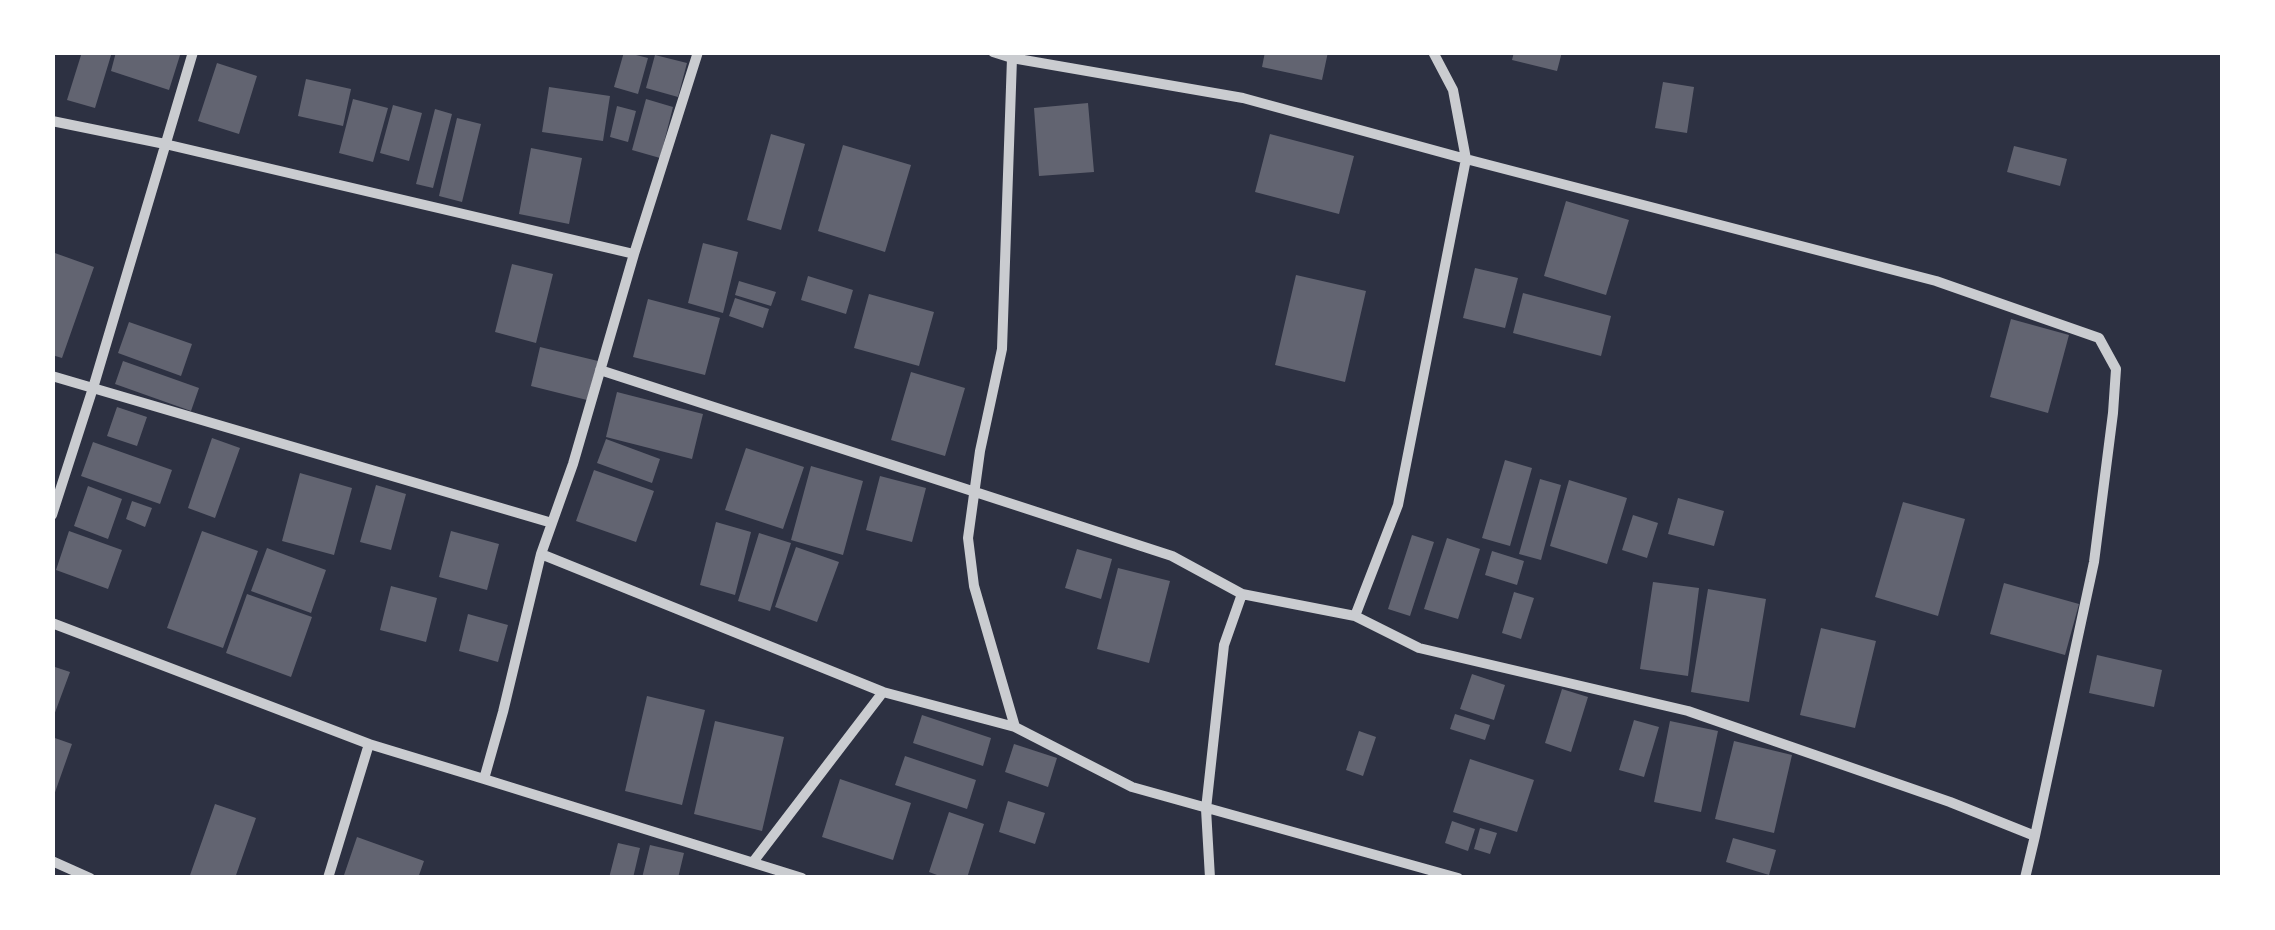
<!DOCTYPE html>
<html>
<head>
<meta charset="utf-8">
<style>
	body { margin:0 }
	#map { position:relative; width:2275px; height:930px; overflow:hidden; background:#2d3142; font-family:Rubik,sans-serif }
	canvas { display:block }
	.frame { position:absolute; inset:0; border:55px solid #fff; pointer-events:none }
</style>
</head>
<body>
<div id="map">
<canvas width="2275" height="930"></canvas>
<div class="frame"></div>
</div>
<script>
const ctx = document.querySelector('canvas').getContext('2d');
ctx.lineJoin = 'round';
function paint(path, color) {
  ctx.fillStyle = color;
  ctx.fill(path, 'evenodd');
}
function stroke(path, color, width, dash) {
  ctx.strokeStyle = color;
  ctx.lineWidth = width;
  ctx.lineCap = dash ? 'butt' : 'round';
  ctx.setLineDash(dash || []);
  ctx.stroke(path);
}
const building = new Path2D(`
	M82,52H112L95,108L67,100Z
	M116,52H181L169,90L111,71Z
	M624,52L648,58L638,94L614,87Z
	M1265,52H1328L1322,80L1262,67Z
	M1514,52H1562L1557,71L1512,60Z
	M655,55L687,63L678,97L646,88Z
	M217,63L257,76L239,134L198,121Z
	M306,79L351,89L343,126L298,116Z
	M1663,82L1694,87L1687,133L1655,128Z
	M549,87L610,96L603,141L542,132Z
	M353,99L388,108L373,162L339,153Z
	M646,99L673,107L660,158L632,150Z
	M1088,103L1094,172L1039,176L1034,108Z
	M393,105L422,113L409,161L380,153Z
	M617,106L636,111L628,142L610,137Z
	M435,109L452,114L433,188L416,184Z
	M457,118L481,124L462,202L439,196Z
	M771,134L805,144L781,230L747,220Z
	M1270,134L1354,156L1339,214L1255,192Z
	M843,145L911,165L885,252L818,231Z
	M2014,146L2067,159L2060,186L2007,172Z
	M531,148L582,158L569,224L519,214Z
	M1566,201L1629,220L1606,295L1544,276Z
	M703,243L738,252L723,313L688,303Z
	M52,252L94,267L62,358L52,355Z
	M512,264L553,274L536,343L495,332Z
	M1475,268L1518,278L1505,328L1463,318Z
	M1296,275L1366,291L1345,382L1275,365Z
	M808,276L853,290L846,314L801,300Z
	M739,281L776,292L771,306L735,295Z
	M1523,293L1611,316L1601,356L1513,333Z
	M869,294L934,312L919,366L854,348Z
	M735,298L769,309L763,328L729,316Z
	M648,299L720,318L705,375L633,357Z
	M2011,319L2069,335L2048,413L1990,397Z
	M129,322L192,344L181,376L118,353Z
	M540,347L598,361L587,400L531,386Z
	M123,361L199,388L191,411L115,384Z
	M911,372L965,388L945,456L891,440Z
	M617,392L703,414L692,459L606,437Z
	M117,407L147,417L137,446L107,436Z
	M212,438L240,448L215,518L188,508Z
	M606,439L660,459L652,483L597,463Z
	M93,442L172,470L160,504L81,476Z
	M746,448L804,467L783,529L725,510Z
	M1505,460L1532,468L1510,546L1482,538Z
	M811,466L863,481L843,555L791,540Z
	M594,470L654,491L636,542L576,521Z
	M300,473L352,488L334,555L282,541Z
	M880,476L926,488L912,542L866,530Z
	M1540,479L1561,485L1541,560L1519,554Z
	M1569,480L1627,498L1607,564L1550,546Z
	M376,485L406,494L391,550L360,542Z
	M88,486L122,499L108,539L74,526Z
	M1678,498L1724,511L1714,546L1668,534Z
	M132,501L152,508L145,527L126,519Z
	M1903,502L1965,519L1938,616L1875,597Z
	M1633,515L1658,523L1647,558L1622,550Z
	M716,522L751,532L735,595L700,585Z
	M69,531L122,550L108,589L56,570Z
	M202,531L258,551L223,648L167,628Z
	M451,531L499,544L487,590L439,577Z
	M759,533L791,543L770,611L738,601Z
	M1412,535L1434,542L1410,616L1388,609Z
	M1447,538L1480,549L1458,619L1424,609Z
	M796,547L839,562L817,622L775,607Z
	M267,548L326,570L311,613L251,591Z
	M1077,549L1112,559L1101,599L1065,588Z
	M1492,551L1524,561L1517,585L1485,575Z
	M1118,568L1170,581L1149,663L1097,649Z
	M1653,582L1699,588L1688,676L1640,669Z
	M2004,583L2079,604L2065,655L1990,634Z
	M391,586L437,598L426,642L380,630Z
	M1708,589L1766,599L1749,702L1691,692Z
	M1514,592L1534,598L1521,639L1502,633Z
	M247,594L312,617L291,677L226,653Z
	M468,614L508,625L498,662L459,651Z
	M1821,628L1876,641L1855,728L1800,715Z
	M2097,655L2162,670L2154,707L2089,693Z
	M52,666L70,672L53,718H52Z
	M1472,674L1505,685L1494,720L1460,709Z
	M1562,689L1588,697L1571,752L1545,743Z
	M647,696L705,710L682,805L625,791Z
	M1455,714L1490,725L1485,740L1450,729Z
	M922,715L991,738L983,766L913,743Z
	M1634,720L1659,727L1644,777L1619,770Z
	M715,721L784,737L762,831L694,814Z
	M1670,721L1718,731L1701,812L1654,802Z
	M1359,731L1376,737L1363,776L1346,770Z
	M52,737L72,744L53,798H52Z
	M1734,741L1792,755L1774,833L1715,819Z
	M1014,744L1057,758L1048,787L1005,772Z
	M905,756L976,780L967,809L895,785Z
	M1470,759L1534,780L1517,832L1453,812Z
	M840,779L911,803L893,860L822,837Z
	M1008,801L1045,813L1035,844L999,832Z
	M215,804L256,818L235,878H189Z
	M949,812L984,824L967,878H945L929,872Z
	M1452,821L1475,829L1468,851L1445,843Z
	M1480,828L1497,833L1490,854L1474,849Z
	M357,837L424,861L418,878H343Z
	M1733,838L1776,850L1769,875L1726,862Z
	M618,843L640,848L633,878H609Z
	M650,845L684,853L678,878H642Z`);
const minor = new Path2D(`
	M993,52L1012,58L1243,98L1466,159L1398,505L1355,616L1419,648L1688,711L1950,802L2035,836L2025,878
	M1433,52L1453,90L1466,159L1936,281L2099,338L2116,369L2113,413L2094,562L2035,836
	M1012,58L1002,349L980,451L968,538L974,586L1015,727
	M52,121L165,144L634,254
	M600,370L1172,556L1242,594
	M52,376L552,523
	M52,515L93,388L193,52
	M541,554L883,692L1015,727L1132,787L1458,878
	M52,623L369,744
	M484,779L802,878
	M52,861L90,878
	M753,862L883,692
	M328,878L369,744L484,779L503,712L541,554L573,464L634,254L698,52
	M1210,878L1206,809L1224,645L1242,594L1355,616`);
paint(building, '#626471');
stroke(minor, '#caccd0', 10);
</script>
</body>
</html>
